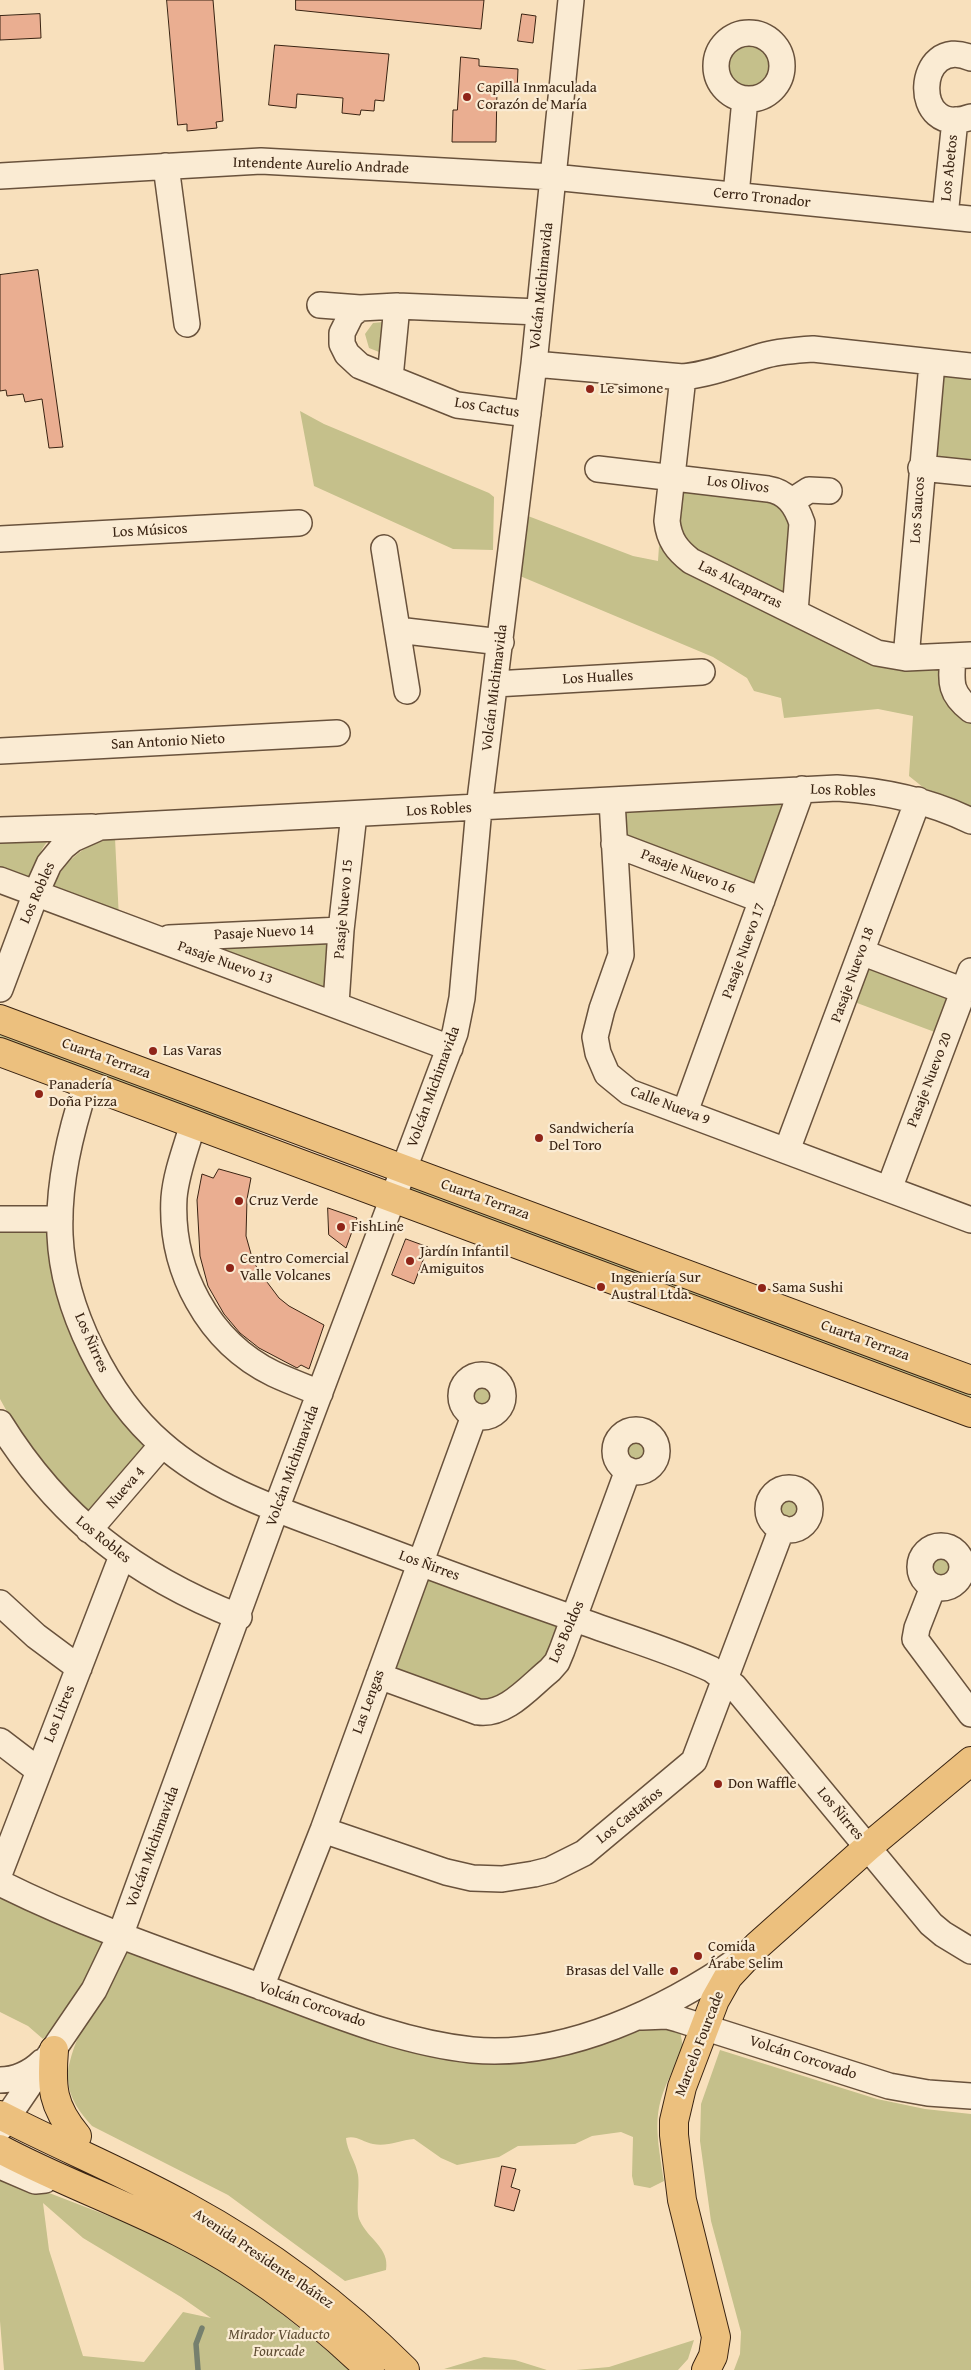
<!DOCTYPE html>
<html>
<head>
<meta charset="utf-8">
<style>
	body { margin:0 }
	canvas { display:block; background:#f8e0bc }
</style>
</head>
<body>
<canvas width="971" height="2370"></canvas>
<script>
const ctx = document.querySelector('canvas').getContext('2d');
ctx.lineJoin = 'round';
function paint(path, color) {
  ctx.fillStyle = color;
  ctx.fill(path, 'evenodd');
}
function stroke(path, color, width, dash) {
  ctx.strokeStyle = color;
  ctx.lineWidth = width;
  ctx.lineCap = dash ? 'butt' : 'round';
  ctx.setLineDash(dash || []);
  ctx.stroke(path);
}
function label(font, color, halo, rows, align = 'center') {
  ctx.font = font + ' "Gentium Book Plus",serif';
  ctx.lineWidth = 4.5;
  ctx.setLineDash([]);
  ctx.textBaseline = 'middle';
  ctx.strokeStyle = halo;
  ctx.fillStyle = color;
  for (const [text, x, y, turn = 0] of rows) {
    ctx.save();
    ctx.translate(x, y);
    ctx.rotate((+turn || 0) * Math.PI / 180);
    ctx.textAlign = isNaN(turn) ? turn : align;
    if (halo) ctx.strokeText(text, 0, 0);
    ctx.fillText(text, 0, 0);
    ctx.restore();
  }
}
const green = new Path2D(`
	M723 66a26 26 0 1 1 52 0a26 26 0 1 1-52 0Z
	M383,322L379,352L369,348L365,334L373,323Z
	M946,373L971,375V465L939,462L931,454L939,379Z
	M300,411L324,424L489,493L494,497L493,550L453,549L314,486Z
	M681,486L774,498L790,520L785,591L782,593L694,552L677,529Z
	M528,516L633,556L658,561L659,546L875,665L890,668L937,667L942,672L958,712L971,722V808L924,788L909,776L913,716L878,709L784,718L781,698L754,691L747,678L713,657L520,576Z
	M786,801L758,893L622,842L623,812Z
	M115,838L119,919L50,892C63,862 82,844 115,838Z
	M0,839L49,840C37,851 36,874 26,878L0,870Z
	M322,941L330,947L325,986L322,990L217,948Z
	M866,957L956,992L940,1034L849,1000Z
	M0,1029L294,1141L221,1121L0,1040Z
	M412,1185L971,1391V1404L412,1197L407,1189Z
	M0,1224L49,1226L57,1253L152,1443L92,1515L66,1493L15,1426L0,1399Z
	M467 1396a15 15 0 1 1 30 0a15 15 0 1 1-30 0Z
	M622 1450a14 14 0 1 1 28 0a14 14 0 1 1-28 0Z
	M775 1509a14 14 0 1 1 28 0a14 14 0 1 1-28 0Z
	M927 1567a14 14 0 1 1 28 0a14 14 0 1 1-28 0Z
	M426,1578L559,1623L551,1658L487,1706L390,1673Z
	M0,1893L99,1936L104,1943C88,1980 71,2009 43,2039L28,2026L0,2012Z
	M136,1952L436,2056L649,2025L680,2031L683,2047L682,2054C651,2107 655,2123 664,2181L650,2188L634,2185L632,2176L633,2137L621,2132L592,2136L575,2144L518,2146L499,2157L457,2165L441,2158L414,2139C400,2140 387,2147 373,2144C363,2142 356,2135 346,2138C347,2151 356,2162 358,2175C360,2188 355,2211 360,2221C368,2239 390,2248 386,2270L345,2281L228,2195L92,2126C80,2113 69,2098 68,2080C65,2051 107,1975 126,1953Z
	M720,2050L877,2099L925,2109L971,2114V2370H734L740,2354L741,2332L711,2221L700,2141L701,2104Z
	M0,2174L145,2230L199,2258L261,2297L351,2370H4L0,2321ZM43,2203L83,2238L181,2297L211,2318L183,2312L144,2362L83,2356L49,2250Z
	M694,2340L688,2359L678,2370H576L609,2367Z
	M484,2357L515,2360L547,2370L444,2369Z`);
const stream = new Path2D(`
	M198,2370L196,2344L202,2328`);
const building = new Path2D(`
	M167,0H213L223,121L216,122L217,128L187,131V124L178,125Z
	M296,0H484L481,29L296,10Z
	M40,14L41,38L0,40V16Z
	M522,14L536,16L533,43L518,41Z
	M275,45L389,54L384,101L375,100L374,111L361,110L360,115L342,113L343,98L297,94L296,108L269,105Z
	M461,57L479,59V66L518,69L517,91L497,89L496,142H452L453,110H457Z
	M38,270L63,447L49,448L42,399L25,402L23,394L7,396L6,390L0,391V275Z
	M219,1169L251,1178L247,1199L246,1236L253,1261L261,1274L279,1298L289,1306L324,1325L309,1369L301,1365L297,1368L259,1348L240,1333L224,1314L208,1286L200,1256L197,1200L202,1174L213,1178Z
	M328,1208L357,1218L346,1248L329,1235Z
	M406,1239L428,1247L414,1284L392,1275Z
	M502,2166L516,2169L511,2187L520,2190L514,2211L495,2206Z`);
const minor = new Path2D(`
	M716 66a33 33 0 1 1 66 0a33 33 0 1 1-66 0Z
	M971,58C915,33 909,140 971,117
	M166,166L187,324
	M0,176L261,161L553,177L971,219
	M736,195L745,99
	M945,216L955,120
	M320,305L360,308L397,306L539,312
	M360,308L351,315L342,333V344L347,354L360,366L457,405L528,414
	M534,364L683,377C712,374 738,363 766,355C781,351 797,350 813,349L971,366
	M683,377L667,521C669,540 677,550 691,561L877,653L906,658L971,655
	M390,378L397,306
	M921,468L971,473
	M598,469L768,489C787,492 796,505 802,523L795,612
	M792,501L809,490L829,491
	M0,539L299,523
	M384,548L407,691
	M397,630L501,642
	M953,656C951,682 949,693 971,710
	M906,658L932,363
	M495,684L702,672
	M0,751L337,733
	M612,801L621,955L602,1009L595,1037L598,1053L607,1074L629,1092L971,1220
	M0,830L92,827
	M614,844L762,900
	M0,880L450,1048
	M169,938L341,930
	M861,952L964,991
	M0,989L36,893L49,864L63,847L73,839L100,827L837,788C885,791 928,800 971,821
	M336,1004L341,930L354,814
	M86,1084C70,1134 58,1183 60,1235C63,1308 107,1397 162,1444C213,1489 281,1511 343,1534C422,1564 501,1593 581,1621C624,1637 669,1650 711,1669L734,1686L931,1924L943,1934L971,1951
	M685,1112L802,789
	M193,1124C186,1148 176,1173 174,1198C170,1270 208,1342 274,1374C289,1381 305,1387 320,1393
	M787,1150L918,800
	M889,1189L971,971
	M0,1219H60
	M461 1396a21 21 0 1 1 42 0a21 21 0 1 1-42 0Z
	M0,1423C59,1518 135,1576 239,1617
	M615 1451a21 21 0 1 1 42 0a21 21 0 1 1-42 0Z
	M768 1509a21 21 0 1 1 42 0a21 21 0 1 1-42 0Z
	M89,1530L162,1445
	M920 1567a21 21 0 1 1 42 0a21 21 0 1 1-42 0Z
	M933,1587L917,1628L915,1639L971,1714
	M0,1603L36,1636L79,1668
	M379,1676L478,1712C506,1716 530,1686 550,1670L557,1662L562,1650L628,1470
	M0,1741L38,1770
	M323,1830L446,1872L472,1878L502,1879L534,1874L550,1870L584,1853L694,1761L782,1528
	M0,1872L122,1556
	M0,1883C80,1923 164,1952 248,1982C320,2008 395,2042 472,2050C566,2059 667,2009 742,1957
	M261,1987L323,1830L474,1416
	M642,2017L667,2016L678,2019L889,2086L928,2093L971,2096
	M0,2080C15,2080 31,2073 42,2062
	M0,2128L94,1990L120,1936L276,1509L455,1033L462,998L479,808L534,364L571,0
	M0,2166L35,2181L45,2180`);
const major = new Path2D(`
	M0,1019L971,1380
	M0,1052L971,1413
	M54,2050C51,2087 52,2106 77,2136
	M0,2115C62,2147 126,2173 187,2207C266,2250 341,2306 405,2370
	M0,2149C58,2180 120,2202 179,2232C249,2267 314,2316 370,2370
	M706,2370L713,2356L716,2337L682,2200L674,2135V2121L682,2087L715,2000L728,1977L757,1946L868,1847L971,1761`);
const markers = [
	[467,97,5,"#8f2418"],
	[590,389,5,"#8f2418"],
	[153,1051,5,"#8f2418"],
	[39,1094,5,"#8f2418"],
	[539,1138,5,"#8f2418"],
	[239,1201,5,"#8f2418"],
	[341,1227,5,"#8f2418"],
	[410,1261,5,"#8f2418"],
	[230,1268,5,"#8f2418"],
	[601,1287,5,"#8f2418"],
	[762,1288,5,"#8f2418"],
	[718,1784,5,"#8f2418"],
	[698,1956,5,"#8f2418"],
	[674,1971,5,"#8f2418"]
];
const poiNames = [
	["Capilla Inmaculada",477,88],
	["Corazón de María",477,105],
	["Le simone",600,389],
	["Las Varas",163,1051],
	["Panadería",49,1085],
	["Doña Pizza",49,1102],
	["Sandwichería",549,1129],
	["Del Toro",549,1146],
	["Cruz Verde",249,1201],
	["FishLine",351,1227],
	["Jardín Infantil",420,1252],
	["Amiguitos",420,1269],
	["Centro Comercial",240,1259],
	["Valle Volcanes",240,1276],
	["Ingeniería Sur",611,1278],
	["Austral Ltda.",611,1295],
	["Sama Sushi",772,1288],
	["Don Waffle",728,1784],
	["Comida",708,1947],
	["Árabe Selim",708,1964],
	["Brasas del Valle",664,1971,"right"]
];
const streetNames = [
	["Intendente Aurelio Andrade",321,166,2],
	["Los Abetos",950,168,-84],
	["Cerro Tronador",762,198,6],
	["Volcán Michimavida",542,286,-84],
	["Los Cactus",487,408,9],
	["Los Olivos",738,485,7],
	["Los Saucos",918,510,-86],
	["Los Músicos",150,531,-3],
	["Las Alcaparras",740,585,26],
	["Los Hualles",598,678,-3],
	["Volcán Michimavida",495,688,-83],
	["San Antonio Nieto",168,742,-3],
	["Los Robles",843,791,2],
	["Los Robles",439,810,-3],
	["Pasaje Nuevo 16",688,872,21],
	["Los Robles",38,893,-66],
	["Pasaje Nuevo 15",344,909,-85],
	["Pasaje Nuevo 14",264,933,-3],
	["Pasaje Nuevo 17",744,951,-70],
	["Pasaje Nuevo 13",225,963,20],
	["Pasaje Nuevo 18",853,975,-70],
	["Cuarta Terraza",106,1059,20],
	["Pasaje Nuevo 20",930,1080,-69],
	["Volcán Michimavida",434,1087,-70],
	["Calle Nueva 9",670,1106,21],
	["Cuarta Terraza",485,1200,20],
	["Cuarta Terraza",865,1341,20],
	["Los Ñirres",91,1343,66],
	["Volcán Michimavida",293,1466,-70],
	["Nueva 4",126,1488,-49],
	["Los Robles",103,1540,39],
	["Los Ñirres",429,1566,20],
	["Los Boldos",567,1632,-66],
	["Las Lengas",369,1702,-70],
	["Los Litres",60,1714,-68],
	["Los Ñirres",840,1814,50],
	["Los Castaños",630,1816,-39],
	["Volcán Michimavida",153,1847,-70],
	["Volcán Corcovado",312,2005,19],
	["Marcelo Fourcade",700,2044,-69],
	["Volcán Corcovado",803,2058,18],
	["Avenida Presidente Ibáñez",263,2259,34]
];
const parkNames = [
	["Mirador Viaducto",279,2335],
	["Fourcade",279,2352]
];
paint(green, '#c5c08b');
stroke(stream, '#76806e', 5.5);
paint(building, '#eaae91');
stroke(building, '#392312', 1);
stroke(minor, '#69523c', 28);
stroke(major, '#392312', 30);
stroke(minor, '#faebd3', 25);
stroke(major, '#ecc07e', 28);
for (const [x, y, r, color] of markers) {
  const dot = new Path2D();
  dot.arc(x, y, r, 0, 2 * Math.PI);
  ctx.fillStyle = color;
  ctx.fill(dot);
  stroke(dot, '#faebd3', 2);
}
label('15px', '#392312', '#faebd3', poiNames, 'left');
label('15px', '#392312', '#faebd3', streetNames);
label('italic 15px', '#5c4a30', '#faebd3', parkNames);
</script>
</body>
</html>
